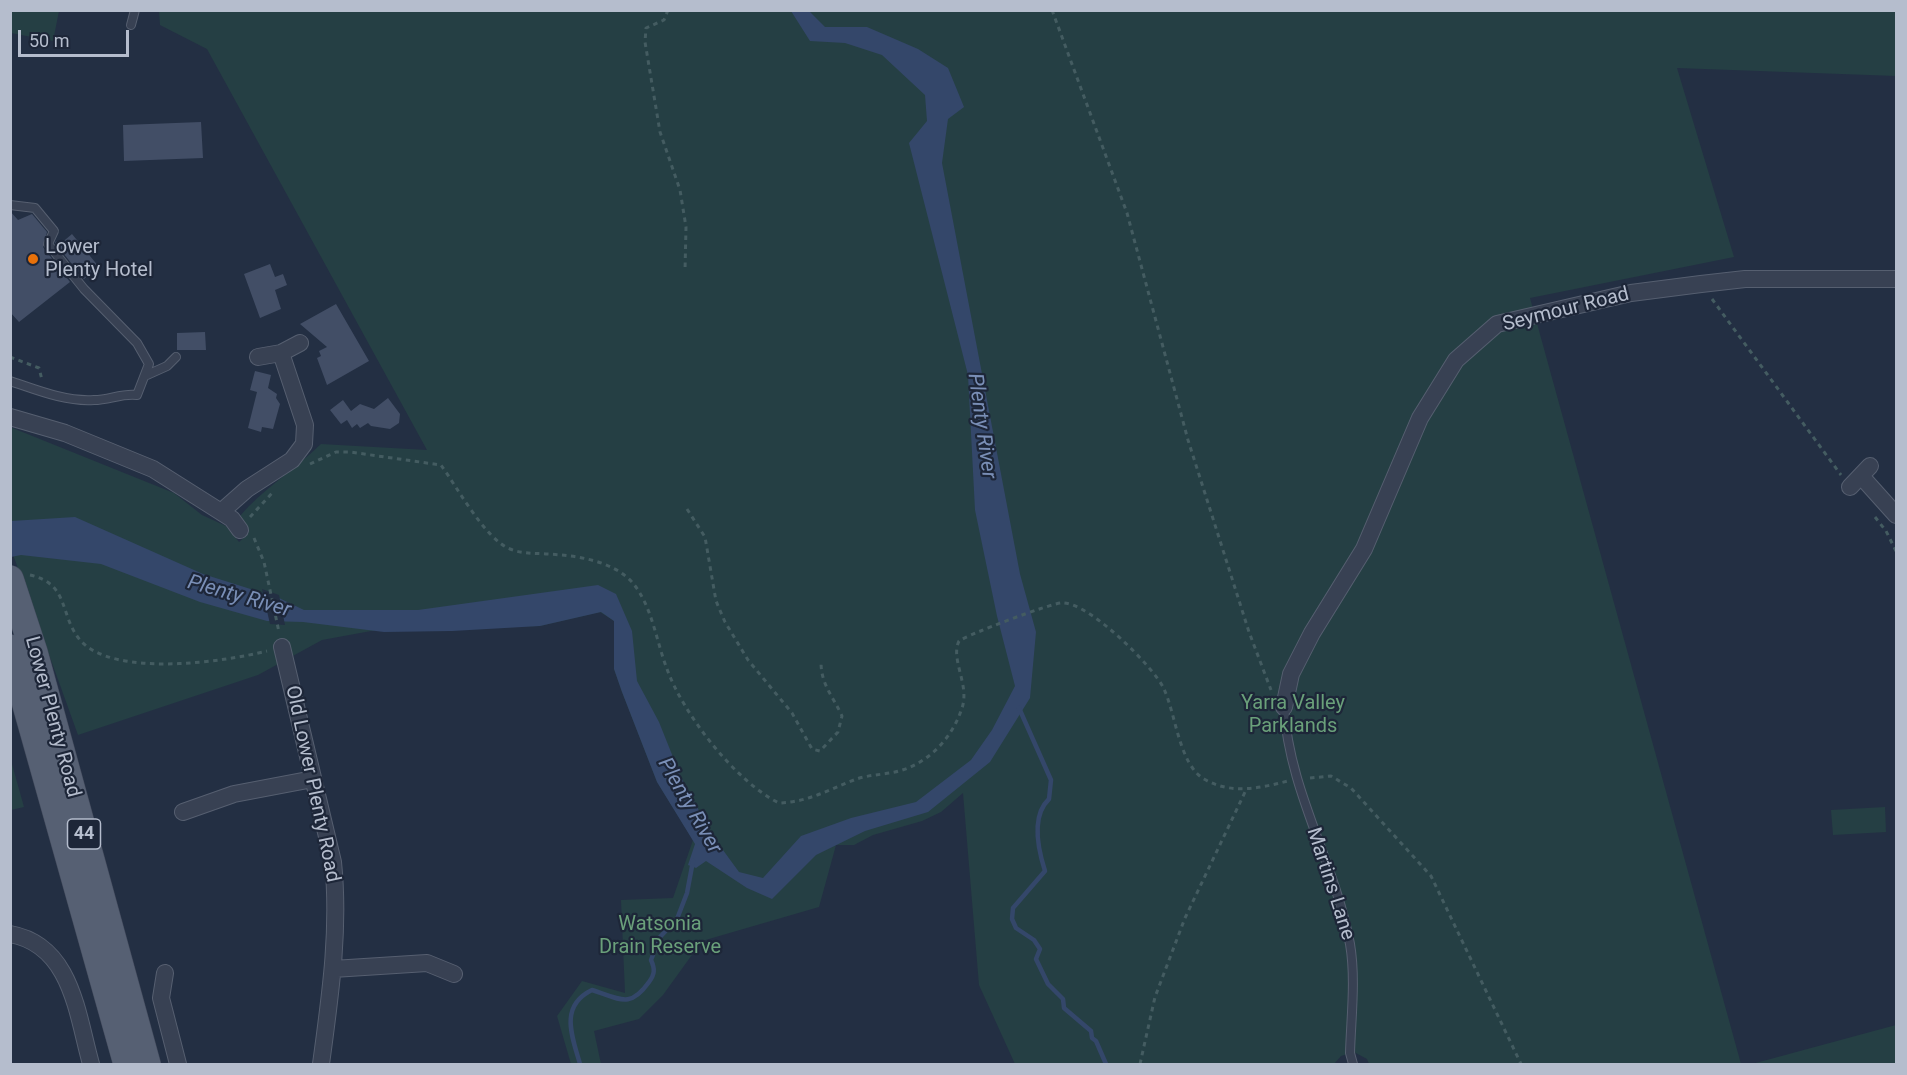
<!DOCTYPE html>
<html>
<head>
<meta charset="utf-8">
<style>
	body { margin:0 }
	#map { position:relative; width:1907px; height:1075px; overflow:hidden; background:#232f43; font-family:Roboto,sans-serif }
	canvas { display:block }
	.frame { position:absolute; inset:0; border:12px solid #b5bdcd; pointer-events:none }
	.scale { position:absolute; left:18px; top:30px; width:111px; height:27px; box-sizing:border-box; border:3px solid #b5bdcd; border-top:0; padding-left:8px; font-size:18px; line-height:21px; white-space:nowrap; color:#b5bdcd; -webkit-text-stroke:4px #1d2638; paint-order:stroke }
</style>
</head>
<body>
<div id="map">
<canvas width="1907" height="1075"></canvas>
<div class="frame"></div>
<div class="scale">50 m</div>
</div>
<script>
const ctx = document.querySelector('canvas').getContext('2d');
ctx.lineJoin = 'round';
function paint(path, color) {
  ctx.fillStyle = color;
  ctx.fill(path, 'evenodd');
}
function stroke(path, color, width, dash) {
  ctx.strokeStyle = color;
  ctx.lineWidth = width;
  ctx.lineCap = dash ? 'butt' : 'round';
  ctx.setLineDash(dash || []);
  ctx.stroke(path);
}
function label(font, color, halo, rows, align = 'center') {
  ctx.font = font + ' Roboto,sans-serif';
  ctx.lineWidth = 4.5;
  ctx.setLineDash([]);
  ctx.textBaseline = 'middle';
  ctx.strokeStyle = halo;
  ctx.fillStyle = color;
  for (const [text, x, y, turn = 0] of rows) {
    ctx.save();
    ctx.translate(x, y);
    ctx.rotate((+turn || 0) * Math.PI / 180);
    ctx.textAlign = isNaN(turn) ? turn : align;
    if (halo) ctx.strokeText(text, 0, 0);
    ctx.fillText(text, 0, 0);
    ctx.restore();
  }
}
const green = new Path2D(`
	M10,11H59L53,41L11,33Z
	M159,11H1896V76L1677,68L1734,257L1530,298L1741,1064H1369L1367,1059L1354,1052L1341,1056L1334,1064H1015L979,985L963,793L941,812L922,821L873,835L854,845H836L819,907L702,941L663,995L639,1019L594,1031L601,1064H571L557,1016L582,981L625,993L621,900L673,898L693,840L657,782L622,692L614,669V621L600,612L540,626L371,631L322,640L258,675L78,735L11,549L10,427L174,493L202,515L226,526L239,542L247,535L239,517C263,489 295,469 321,444L427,450L207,49L160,25Z
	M10,757L24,807L11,810H10Z
	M1885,807L1886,832L1833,835L1831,810Z
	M1896,1025V1064H1752Z`);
const water = new Path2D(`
	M791,11H809L825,27H867L918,49L948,68L964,107L948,119L942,163L1020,574L1036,632L1030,698L990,762L928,812L865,831L816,855L772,899L747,888L706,861L696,868L688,865L695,844L657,782L622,692L614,669V621L601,612L540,626L452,631L384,632L303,622L267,621L200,602L101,564L21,555L11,557V521L75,517L203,574L279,598L304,610H418L598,585L616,594L632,631L637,681L659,722L681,777L712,835L739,872L763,878L801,836L851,818L916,802L971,760L992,730L1015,686L997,616L975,510L968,375L909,143L927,121L925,95L882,55L845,43L810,41Z`);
const pier = new Path2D(`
	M262,589L279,595L285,625L270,624Z`);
const stream = new Path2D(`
	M1019,708L1051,780L1049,799C1031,816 1038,849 1045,871L1013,908L1012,919L1016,928L1034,940L1040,949L1036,959L1048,984L1063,999L1064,1008L1091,1031L1092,1038L1096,1041L1106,1064
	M580,1064C572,1036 559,1006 592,990C620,999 630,1009 649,982C655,974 655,969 651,960L660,937L677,919L687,893L693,861`);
const building = new Path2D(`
	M201,122L203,158L124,161L123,125Z
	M10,211L18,220L32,214L47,232L43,247L70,282L19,322L10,312Z
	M72,234L99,267L84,279L55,243L56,241L59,245Z
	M270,264L275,277L283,274L287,285L275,290L281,309L260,318L244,274Z
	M336,304L369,361L327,385L317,358L321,356L319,351L327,347L300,324Z
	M205,332L206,350H177V333Z
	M255,371L271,375L268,388L277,394L276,398L280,404L273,429L262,427L261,432L248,428L257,392L250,390Z
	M388,398L400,414L399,423L390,429L371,426L368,423L360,428L357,424L352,428L347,420L341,424L330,410L343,400L351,411L360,404L374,409Z`);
const path = new Path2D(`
	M668,10L664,20L646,28L645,42L660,132L680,190L686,227L685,271
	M1052,10L1127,213L1188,440L1249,632L1271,690
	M1712,299L1841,475
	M10,357L39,368L42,380
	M310,464L336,452H350L441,465C457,487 485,539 510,549C522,554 533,553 546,554C573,555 611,560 631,581C652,604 656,641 667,669C683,714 736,782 779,803C808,802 828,790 854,780C866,775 881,775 895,772C927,765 952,739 962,708C970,685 950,659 959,641C969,634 1049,604 1061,603C1087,600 1154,667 1164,689C1176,715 1179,764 1204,779C1231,795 1260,788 1288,781
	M687,509L705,537L716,601L725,622L748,660L792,713L812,749L820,751L838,732L842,716C833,696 821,685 821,662
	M250,517L274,491
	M1875,517L1886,531L1896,551
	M254,538L264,562L279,632
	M30,575C70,584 59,615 80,640C113,678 224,662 267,651
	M1310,778L1331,776L1351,788L1431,876L1521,1064
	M1140,1064L1155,997L1185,918L1246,790`);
const service = new Path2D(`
	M131,25L135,10
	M10,205L35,208L54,231L48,244L84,289L137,343L149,364L137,395C122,393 109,400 94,400C66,402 37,390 10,381
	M147,375L167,366L176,357
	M1284,707C1289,791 1335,863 1350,944C1356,979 1351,1018 1350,1053L1353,1064`);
const minor = new Path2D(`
	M258,357L281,353L300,343
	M10,417L65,433L153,469L221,512L247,489L292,460L304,444L305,425L281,353
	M1861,476L1896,515
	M1850,487L1870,466
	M221,512L232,519L240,530
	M282,647L333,862C340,930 330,997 321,1064
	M1284,707L1291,674L1312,633L1364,549L1420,418L1456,360L1497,324L1631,293L1701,284L1745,279H1896
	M183,812L234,794L313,779
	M10,934C72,945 77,1015 91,1064
	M333,969L427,963L454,974
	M165,973L161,998L178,1064`);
const primary = new Path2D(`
	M10,579L34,652L147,1064
	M10,648L127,1064`);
const markers = [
	[33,259,6,"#e8710a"]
];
const shields = [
	[84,834,33]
];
const shieldNames = [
	["44",84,834]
];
const poiNames = [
	["Lower",45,248],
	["Plenty Hotel",45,271]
];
const streetNames = [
	["Seymour Road",1566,310,-14],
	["Lower Plenty Road",52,717,75],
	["Old Lower Plenty Road",312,784,78],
	["Martins Lane",1330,884,72]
];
const parkNames = [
	["Yarra Valley",1293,704],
	["Parklands",1293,727],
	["Watsonia",660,925],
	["Drain Reserve",660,948]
];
const waterNames = [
	["Plenty River",981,426,82],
	["Plenty River",239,597,16],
	["Plenty River",689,806,60]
];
paint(green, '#253f44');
paint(water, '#34476a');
paint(pier, '#232f43');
stroke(stream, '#34476a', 4.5);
paint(building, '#424e66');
stroke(service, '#565f70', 10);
stroke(minor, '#565f70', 18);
stroke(primary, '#424a5c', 28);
stroke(path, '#445c61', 3, [4.5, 4.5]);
stroke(service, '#384153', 8);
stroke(minor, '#384153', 16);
stroke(primary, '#566073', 27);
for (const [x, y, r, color] of markers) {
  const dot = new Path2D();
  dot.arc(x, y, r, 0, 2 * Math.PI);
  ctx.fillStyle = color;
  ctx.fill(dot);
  stroke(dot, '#1d2638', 2);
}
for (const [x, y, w] of shields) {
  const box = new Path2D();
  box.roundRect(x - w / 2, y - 15, w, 30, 4.5);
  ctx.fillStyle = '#1d2638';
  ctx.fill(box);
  stroke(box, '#b5bdcd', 1.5);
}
label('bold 18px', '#b5bdcd', null, shieldNames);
label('20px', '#b5bdcd', '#1d2638', poiNames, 'left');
label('20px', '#b5bdcd', '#1d2638', streetNames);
label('20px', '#6aa07a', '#1d2638', parkNames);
label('italic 21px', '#7a8fb7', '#1d2638', waterNames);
</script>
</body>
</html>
